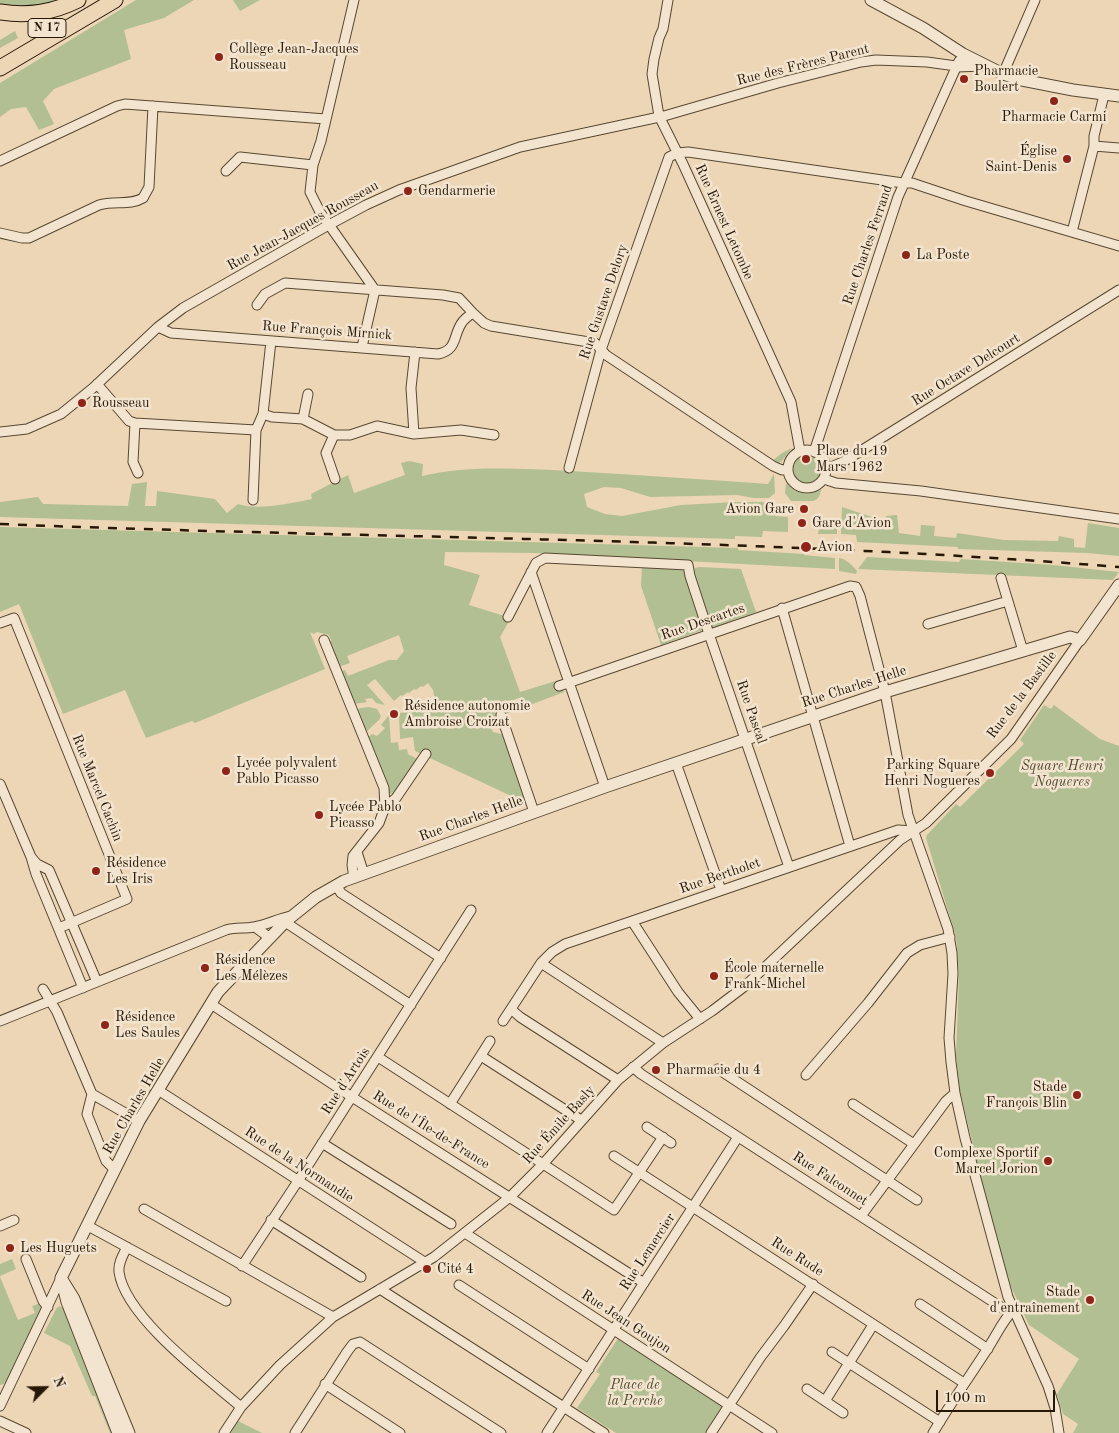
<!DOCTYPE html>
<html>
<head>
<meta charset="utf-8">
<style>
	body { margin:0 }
	#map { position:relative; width:1119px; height:1433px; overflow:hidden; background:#ecd6b6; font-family:"Old Standard TT",serif }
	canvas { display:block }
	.north { position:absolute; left:20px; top:1363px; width:50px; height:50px; -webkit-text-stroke:4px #f3e4d0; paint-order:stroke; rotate:67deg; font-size:14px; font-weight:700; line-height:20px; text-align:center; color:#271805 }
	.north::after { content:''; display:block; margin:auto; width:18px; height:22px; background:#271805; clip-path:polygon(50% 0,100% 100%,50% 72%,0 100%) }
	.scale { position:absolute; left:936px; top:1390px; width:119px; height:22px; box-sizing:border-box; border:2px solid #271805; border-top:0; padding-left:6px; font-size:15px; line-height:18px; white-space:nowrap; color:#271805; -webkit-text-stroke:4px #f3e4d0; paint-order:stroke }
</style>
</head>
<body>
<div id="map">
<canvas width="1119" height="1433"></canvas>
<div class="north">N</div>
<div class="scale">100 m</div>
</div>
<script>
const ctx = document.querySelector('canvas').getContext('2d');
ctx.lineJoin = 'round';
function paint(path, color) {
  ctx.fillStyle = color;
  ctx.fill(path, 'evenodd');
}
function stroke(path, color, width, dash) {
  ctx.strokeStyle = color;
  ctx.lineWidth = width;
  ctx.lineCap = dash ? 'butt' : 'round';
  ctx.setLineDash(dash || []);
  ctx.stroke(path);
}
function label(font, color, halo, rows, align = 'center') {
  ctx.font = font + ' "Old Standard TT",serif';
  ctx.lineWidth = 5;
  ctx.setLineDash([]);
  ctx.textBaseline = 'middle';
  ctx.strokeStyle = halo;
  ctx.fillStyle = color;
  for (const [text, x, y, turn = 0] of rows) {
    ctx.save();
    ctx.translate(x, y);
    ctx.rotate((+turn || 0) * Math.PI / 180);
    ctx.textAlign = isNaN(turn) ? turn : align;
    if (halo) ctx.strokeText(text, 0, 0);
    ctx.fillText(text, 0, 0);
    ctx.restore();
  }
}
const green = new Path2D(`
	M0,0H64L47,6L0,7Z
	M136,0H194L164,18L124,30L131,59L54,89L43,101L54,124L39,130L26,107L11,109L0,117V83Z
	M233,0H260L240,11Z
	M15,31L18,38L0,48V40Z
	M792,448L781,462L775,463L772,461L782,453Z
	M805,454V461H807L810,455L820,462L822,470L819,478L808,485L796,481C787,470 791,458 805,454Z
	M409,461L423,464L422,476C471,465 520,469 570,471C636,475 702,479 768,484L774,474L775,493L769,498H754L737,495L650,497L621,488L604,487L584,494L587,507L605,514L622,516L681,505L736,502H775V516L788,517V532L763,531L762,537L735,536V539L0,517V502L38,497L43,504L128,506L132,484L147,482L145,506H156L157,491L215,499L227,513L238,504C258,511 291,503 312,499L311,494L348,475L354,493L405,475L401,463Z
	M786,483C796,493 807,498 821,488C821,493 819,500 813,501H791L785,493Z
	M842,507L884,521L886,516L897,515L899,533L920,536L921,525L935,526L934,536L956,538L957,533L1004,540L1058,541L1059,536L1074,539V547L1085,548L1088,523L1119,528V556L1087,553L958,549V547L857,542L856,535L841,534Z
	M819,519H822V522H837V534H818L819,527H822V523L819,522Z
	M0,527L738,548V550L804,554V555L835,558V569L536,553L445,552L444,565L480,575L469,605L511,618L500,637L520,692L559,680L564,692L488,721L493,732L505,735L526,800L522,801L417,752L415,751L413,737L400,739L399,713L408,712V711L415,710V708L435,701L433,690L428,683L423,687L421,686L416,690L414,689L409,693L408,692L402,696L401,695L394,701L375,679L367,685L385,705L376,703L372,698L365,699L367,702L354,704L340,672L345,670L348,676L389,660H397L404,651L399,635L347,656L350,663L338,667L329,645L331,640L329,635L317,632L314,634L310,632L325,669L195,723L192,721L146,738L125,690L63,714L19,604L0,612ZM522,697L523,701L483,713V710Z
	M867,557L959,562L961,559L1053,565L1119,572L1113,580L858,569Z
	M839,558C846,559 852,565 857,571L856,574L839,571Z
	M642,565L684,569L705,629L661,645L641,586Z
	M699,567L741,569L756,612L712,628L693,572L695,568Z
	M1044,705L1051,709L1054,705L1100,739L1119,746V1433H1073L1078,1424L1063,1414L1057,1394L1079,1359L1029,1325L1011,1287L985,1195L960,1091L956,1056L959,974L956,937L926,838L927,835L956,804L960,807L1024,744L1020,740Z
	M369,707L377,709L381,716L379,720L365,733L356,710L361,708Z
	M389,715L391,743L398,742L399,750L407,749L408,754L419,760L394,794L389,793L367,738L372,734L377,736L385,728L381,725Z
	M12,1259L16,1269L0,1276V1264Z
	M0,1277L18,1320L35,1313L32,1306L41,1303L43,1308L7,1383L0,1385Z
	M59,1306L63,1308L114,1433H110L95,1396H92L70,1346L44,1333L56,1309Z
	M619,1337L723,1404L724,1408L707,1433H616L577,1408L600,1374L596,1372Z
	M238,1421L262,1433H231Z`);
const minor = new Path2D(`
	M354,0L321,141L313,165L310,192L320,212L375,290
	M668,0L663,29L659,38L654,59L652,74L659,116L683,164L791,402L800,451
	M1003,74L1035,0
	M1094,146L1119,148
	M0,161L117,106L125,104L326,119
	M226,171L240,157L313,165
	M1072,232L1094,146V136L1104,95
	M0,233L22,238H29L99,205C114,200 130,206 143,198L149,187L153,106
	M257,305L265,294L285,283L443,295L459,298L473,313L484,323L491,326L595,343L606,355L773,466L782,470L788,469
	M158,327L171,333L438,354C457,350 453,337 461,324C464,319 468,316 473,313
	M362,347L375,290
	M97,384L129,421L135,423L256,430
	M263,414L272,417L303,419L334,435
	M303,419L308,394
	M135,423L133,462L138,473
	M0,432L27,429L61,414L93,388L158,327L183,308L325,227L366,205L399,190L520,147L664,116L778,83L861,62L876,60L927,62L956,66
	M414,434L411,388L415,352
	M334,435H350L377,426L414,434L461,430L494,435
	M334,435L326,453L335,479
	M788 469a19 19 0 1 1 38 0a19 19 0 1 1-38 0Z
	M814,452L898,197L959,61
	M569,468L601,350L669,157L677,153L688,152L903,183H912L966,201L1119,246
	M826,469L843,462L1119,290
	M824,479L836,483L921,491L1119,519
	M253,500L256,430L263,414L271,341
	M531,572L605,787
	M1001,578L1023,651
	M782,608L850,846
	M508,617L536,563L545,558L688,565L690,576L709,634L789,867
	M0,623L14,618L127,899L59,928
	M928,624L1008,601
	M324,640L384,788L385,807
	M559,686L850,586L856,587L860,596L885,692L908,815L948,929L952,953L953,974L949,1038L951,1062L955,1093L965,1138L1008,1297L1048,1386L1055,1408L1059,1433
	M501,715L534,812
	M676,763L721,890
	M0,784L31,857L36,874L83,988
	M357,852L364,874
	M31,857L37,864L49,870L97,982
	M354,878L352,865L353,856L379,823L385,807L396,798L426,754
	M336,885L341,893L441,958
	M632,921L678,992L700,1019
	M285,922L411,1005
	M255,927L270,938
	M541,963L663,1043
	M43,989L57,1012L92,1094L87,1114L106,1161L115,1170
	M211,1004L352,1097L644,1283
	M511,1009L520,1017L618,1080
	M0,1021L226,930C236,927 244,929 254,927C267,925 279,918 292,916
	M503,1021L541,963L552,952L565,944L898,830L914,831
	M481,1056L581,1120
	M378,1057L614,1210L663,1137
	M633,1067L641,1074L1004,1309H1014
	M718,1069L917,1200
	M806,1075L868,1003L907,953L920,945L950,937
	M158,1090L426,1263
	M92,1094L139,1121
	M450,1104L490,1041
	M853,1104L914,1144
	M647,1127L671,1143
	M322,1143L451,1224
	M614,1156L964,1383
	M144,1209L333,1317
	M861,1216L946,1101L955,1093
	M271,1220L361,1277
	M0,1226L14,1220
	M88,1226L226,1301
	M465,1233L772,1433
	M127,1247C123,1255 118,1263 119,1272C125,1317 207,1378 241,1407
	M26,1259L43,1301L48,1307
	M242,1266L298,1181L471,910
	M459,1285L589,1369
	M380,1289L604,1433
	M920,1304L988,1349
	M832,1352L940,1422
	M325,1384L400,1433
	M807,1389L843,1413
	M825,1401L873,1325
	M0,1406L61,1278
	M0,1421L26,1433
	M224,1433L241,1407L280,1365L333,1317L434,1257L510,1197L543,1164L618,1080L663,1043L712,1011L745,986L900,840L926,823L1011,739L1080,640
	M295,1433L347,1352L353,1344L360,1342L501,1433
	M547,1433L738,1137
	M711,1433L760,1358L784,1326L813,1284
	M933,1433C950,1404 970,1376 988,1348C997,1334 1003,1320 1014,1309`);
const tertiary = new Path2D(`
	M871,0L923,28L963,54L1003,74L1022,80L1073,90L1119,96
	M956,66L984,65
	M61,1278L139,1121L218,992L285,922L316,897L344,881L605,787L885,692L1070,637L1080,640L1119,585
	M61,1278L74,1299L129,1433
	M64,1290L67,1302L118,1433`);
const trunk = new Path2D(`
	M0,12C28,16 52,13 78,0
	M0,68L115,0`);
const rail = new Path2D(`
	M0,524C373,539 747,537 1119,567`);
const markers = [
	[219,57,5,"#8f2418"],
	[964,79,5,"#8f2418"],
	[1054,101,5,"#8f2418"],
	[1067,159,5,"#8f2418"],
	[408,191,5,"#8f2418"],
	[906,255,5,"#8f2418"],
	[82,403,5,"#8f2418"],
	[806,459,5,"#8f2418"],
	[804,509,5,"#8f2418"],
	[802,523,5,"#8f2418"],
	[806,547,6,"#8f2418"],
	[394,714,5,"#8f2418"],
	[226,771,5,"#8f2418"],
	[990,773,5,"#8f2418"],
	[319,815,5,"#8f2418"],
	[96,871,5,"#8f2418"],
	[205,968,5,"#8f2418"],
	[714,976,5,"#8f2418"],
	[105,1025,5,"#8f2418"],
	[656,1070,5,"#8f2418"],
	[1077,1095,5,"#8f2418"],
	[1048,1161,5,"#8f2418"],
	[10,1248,5,"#8f2418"],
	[427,1269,5,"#8f2418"],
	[1090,1300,5,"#8f2418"]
];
const shields = [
	[47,28,38]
];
const shieldNames = [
	["N 17",47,28]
];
const poiNames = [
	["Collège Jean-Jacques",229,49],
	["Rousseau",229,65],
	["Pharmacie",974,71],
	["Boulert",974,87],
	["Pharmacie Carmi",1054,117,"center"],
	["Église",1057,151,"right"],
	["Saint-Denis",1057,167,"right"],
	["Gendarmerie",418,191],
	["La Poste",916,255],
	["Rousseau",92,403],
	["Place du 19",816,451],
	["Mars 1962",816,467],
	["Avion Gare",794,509,"right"],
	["Gare d'Avion",812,523],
	["Avion",817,547],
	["Résidence autonomie",404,706],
	["Ambroise Croizat",404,722],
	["Lycée polyvalent",236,763],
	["Pablo Picasso",236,779],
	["Parking Square",980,765,"right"],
	["Henri Nogueres",980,781,"right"],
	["Lycée Pablo",329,807],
	["Picasso",329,823],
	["Résidence",106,863],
	["Les Iris",106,879],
	["Résidence",215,960],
	["Les Mélèzes",215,976],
	["École maternelle",724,968],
	["Frank-Michel",724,984],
	["Résidence",115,1017],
	["Les Saules",115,1033],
	["Pharmacie du 4",666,1070],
	["Stade",1067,1087,"right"],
	["François Blin",1067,1103,"right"],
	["Complexe Sportif",1038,1153,"right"],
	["Marcel Jorion",1038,1169,"right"],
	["Les Huguets",20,1248],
	["Cité 4",437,1269],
	["Stade",1080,1292,"right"],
	["d'entraînement",1080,1308,"right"]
];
const streetNames = [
	["Rue des Frères Parent",803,65,-14],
	["Rue Ernest Letombe",724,222,66],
	["Rue Jean-Jacques Rousseau",303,226,-29],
	["Rue Charles Ferrand",868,245,-71],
	["Rue Gustave Delory",604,302,-71],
	["Rue François Mirnick",327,331,4],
	["Rue Octave Delcourt",966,370,-32],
	["Rue Descartes",703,622,-19],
	["Rue Charles Helle",854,687,-18],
	["Rue de la Bastille",1022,695,-53],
	["Rue Pascal",751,712,71],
	["Rue Marcel Cachin",97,788,68],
	["Rue Charles Helle",471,819,-20],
	["Rue Bertholet",720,876,-19],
	["Rue d'Artois",346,1081,-57],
	["Rue Charles Helle",134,1106,-60],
	["Rue Émile Basly",559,1125,-48],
	["Rue de l'Île-de-France",431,1130,32],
	["Rue de la Normandie",299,1165,33],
	["Rue Falconnet",830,1179,33],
	["Rue Lemercier",648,1252,-57],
	["Rue Rude",797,1257,33],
	["Rue Jean Goujon",626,1322,33]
];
const parkNames = [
	["Square Henri",1062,766],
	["Nogueres",1062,782],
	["Place de",635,1385],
	["la Perche",635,1401]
];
paint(green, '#b2bf92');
stroke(minor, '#584831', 11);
stroke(tertiary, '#584831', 13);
stroke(trunk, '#271805', 17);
stroke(minor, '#f3e4d0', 9);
stroke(tertiary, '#f3e4d0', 11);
stroke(trunk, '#ecd6b6', 15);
stroke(rail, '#271805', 2.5, [9, 9]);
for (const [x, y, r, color] of markers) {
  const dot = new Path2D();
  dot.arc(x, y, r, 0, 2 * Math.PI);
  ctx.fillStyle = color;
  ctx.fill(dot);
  stroke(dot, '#f3e4d0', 2);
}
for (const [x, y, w] of shields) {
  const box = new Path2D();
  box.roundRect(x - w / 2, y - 9.5, w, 19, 4);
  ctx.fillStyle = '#f3e4d0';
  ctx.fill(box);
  stroke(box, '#271805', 1);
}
label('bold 12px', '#271805', null, shieldNames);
label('14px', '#271805', '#f3e4d0', poiNames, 'left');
label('14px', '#271805', '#f3e4d0', streetNames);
label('italic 14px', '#514a2f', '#f3e4d0', parkNames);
</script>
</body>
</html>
